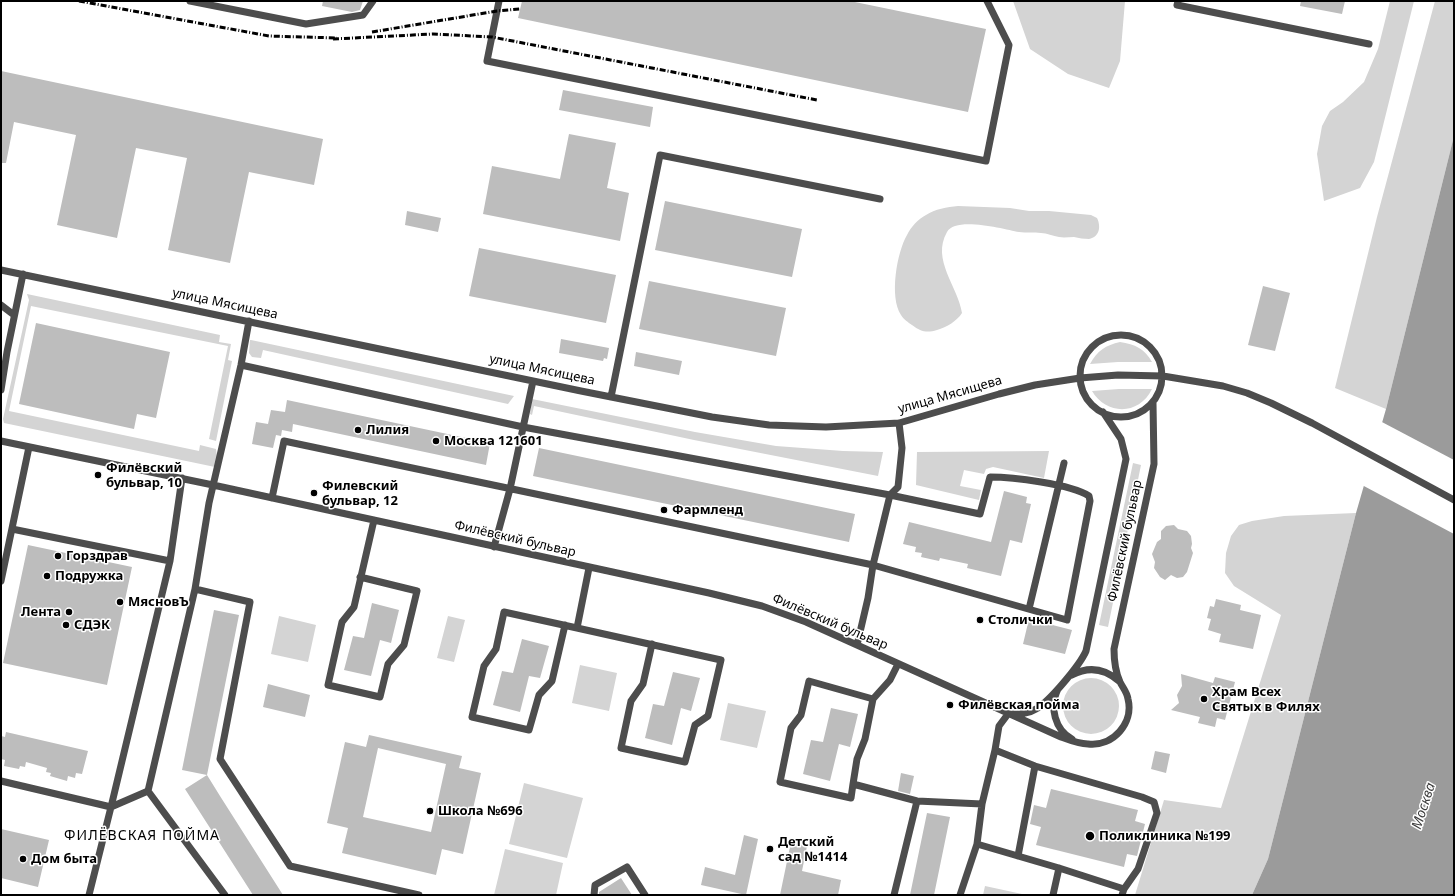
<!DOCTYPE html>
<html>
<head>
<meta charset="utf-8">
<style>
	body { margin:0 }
	#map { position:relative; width:1455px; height:896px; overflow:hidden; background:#fff; font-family:"Noto Sans",sans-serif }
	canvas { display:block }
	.frame { position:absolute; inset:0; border:2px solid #000; pointer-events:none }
</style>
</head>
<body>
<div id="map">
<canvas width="1455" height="896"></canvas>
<div class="frame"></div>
</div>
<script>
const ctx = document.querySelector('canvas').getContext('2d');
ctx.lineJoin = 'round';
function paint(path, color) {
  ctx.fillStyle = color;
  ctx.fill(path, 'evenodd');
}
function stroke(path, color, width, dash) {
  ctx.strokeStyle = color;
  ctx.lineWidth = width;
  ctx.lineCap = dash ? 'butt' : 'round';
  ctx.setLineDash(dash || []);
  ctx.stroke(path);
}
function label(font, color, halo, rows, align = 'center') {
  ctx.font = font + ' "Noto Sans",sans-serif';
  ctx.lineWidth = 3;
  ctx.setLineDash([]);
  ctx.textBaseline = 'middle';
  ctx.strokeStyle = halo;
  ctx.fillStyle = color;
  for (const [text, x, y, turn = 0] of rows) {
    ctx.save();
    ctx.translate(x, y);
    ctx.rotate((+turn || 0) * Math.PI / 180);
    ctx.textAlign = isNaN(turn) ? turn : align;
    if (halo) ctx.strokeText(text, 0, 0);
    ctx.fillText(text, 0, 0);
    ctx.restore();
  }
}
const green = new Path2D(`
	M1013,1H1125L1120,61L1109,88L1068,74L1030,49Z
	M1390,1H1414L1374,162L1360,188L1324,201L1317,154L1322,126L1330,111L1343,102L1364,82L1378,49Z
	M1435,1H1454V136L1386,409L1335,388L1377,217Z
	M958,206L1010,208L1029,211H1049L1091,215L1097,218C1101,226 1100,237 1089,239C1084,239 1079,238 1074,237C1069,237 1064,238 1059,237C1053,236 1047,233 1041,233C1034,232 1026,233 1019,232C1004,229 955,216 947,232C931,260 958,286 962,313C957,321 947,327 937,330C927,333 921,332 912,325C908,322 904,320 901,315C889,297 897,252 907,235C911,227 918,219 926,215C935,209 947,207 958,206Z
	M27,294L220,335L219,342L231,344L228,360L232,361L216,441L209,439L228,346L31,306L9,411L199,451L200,445L216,449L217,457L215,467L4,423L3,419L29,300Z
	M250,340H251L514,396L508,404L263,350L261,358L252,357L249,353Z
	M1120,342C1135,344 1145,349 1152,362H1118L1090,364C1097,351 1106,345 1120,342Z
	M1119,389H1152C1139,416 1106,415 1092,391Z
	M532,399L695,432L776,446L843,451L883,452L878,476L694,440L534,406L532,415L530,414Z
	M1049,451L1044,478L993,467L986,469L984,474L964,470L960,486L981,490L979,500L916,485L917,452Z
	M1133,463L1141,465L1108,627L1099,625Z
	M1356,513L1268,859L1252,895H1135L1164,800L1221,808L1281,615L1234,586L1225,573L1226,553L1231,536L1239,525L1252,521L1284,516Z
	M279,616L316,625L308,662L271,654Z
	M448,616L465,620L454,662L437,658Z
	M580,665L617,673L609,711L572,703Z
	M1063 706a28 28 0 1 1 56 0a28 28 0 1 1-56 0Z
	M728,703L766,711L757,748L720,740Z
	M524,783L583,798L567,858L509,844Z
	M505,849L563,863L556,895H494Z
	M985,886L1022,894V895H983Z`);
const water = new Path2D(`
	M1454,136V895H1252L1268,859L1356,513L1386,409Z`);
const pier = new Path2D(`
	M1380,421L1454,460V534L1362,485Z`);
const building = new Path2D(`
	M323,1H363L360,10L352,12L322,6Z
	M522,1H850L986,29L968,112L518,18Z
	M1301,1H1345L1342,14L1300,6Z
	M1,71L323,139L314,185L249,172L230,263L168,250L187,158L136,148L117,238L57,225L76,135L14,122L6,163H1Z
	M563,90L653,107L650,127L559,110Z
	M569,134L616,143L607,188L629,193L620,241L483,214L492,166L560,179Z
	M665,201L802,229L792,277L655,250Z
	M407,211L441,218L438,232L405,225Z
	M479,248L616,275L606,323L469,296Z
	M649,281L786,308L776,356L639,329Z
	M1263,286L1290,293L1275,351L1248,345Z
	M36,323L170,352L156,418L137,414L134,429L19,404Z
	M561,339L609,348L607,359L604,358L603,361L559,353Z
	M636,352L682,361L679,375L634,366Z
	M287,400L490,443L486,465L293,424L292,432L282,430L281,436L276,435L273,448L252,444L256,422L268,424L271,410L285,412Z
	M539,448L855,514L849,542L533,476Z
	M1004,491L1027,497L1026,503L1031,504L1022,543L1010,540L1001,576L967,568L968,564L940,558L939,561L921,557L922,553L915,552L916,547L903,544L909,522L991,542Z
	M1174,525L1178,529L1187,531L1191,536L1192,544L1191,548L1193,553L1187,572L1183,577L1177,578L1171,575L1165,580L1160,577L1154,568L1155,562L1152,554L1157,542L1161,539V531L1166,526Z
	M28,545L132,567L107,685L3,663Z
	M1216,599L1241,605L1240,610L1261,615L1253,649L1219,642L1221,634L1208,630L1211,619L1207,618L1210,606L1214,607Z
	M372,603L399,610L391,643L380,640L371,676L344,670L353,636L364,638Z
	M214,610L239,615L207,775L182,770Z
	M1029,619L1072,630L1065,654L1023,644Z
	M522,639L549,646L540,678L529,676L520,712L493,705L502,671L513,673Z
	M673,672L700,678L691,711L681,708L672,745L645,738L653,704L664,706Z
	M1181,674L1213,683L1215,677L1235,682L1225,720L1217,718L1215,727L1198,723L1200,717L1171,710L1179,703L1177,695L1182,686Z
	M268,684L310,695L305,717L263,707Z
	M831,708L858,714L850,747L839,744L830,781L803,774L811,740L823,742Z
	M6,732L88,751L82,774L76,773L75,778L68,776L67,781L50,776L51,773L46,772L47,768L26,762L25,767L20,766L19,769L4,766L5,760L1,759V736L5,737Z
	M369,735L462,756L459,768L481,773L463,854L442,849L436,875L342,853L348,828L327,823L345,742L366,747ZM378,748L446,764L431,832L363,817Z
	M1155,751L1170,754L1166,773L1151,769Z
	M901,773L914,776L910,794L898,791Z
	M207,775L220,796L283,895H253L185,789Z
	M1051,789L1138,810L1135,821L1145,824L1137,856L1127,854L1124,867L1036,845L1041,827L1030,824L1034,805L1046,808Z
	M927,813L950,817L934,895H910Z
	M1,829L49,840L38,887L1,878Z
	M744,835L758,839L746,895L701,885L705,867L735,875Z
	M791,842L807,846L802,871L841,880L838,895H780Z
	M621,878L632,895H599V892Z`);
const minor = new Path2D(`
	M190,1L306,24L363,15L373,1
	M499,1L487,61L986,161L1009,45L987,1
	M1178,1L1177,5L1369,44
	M1,270L581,391L712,417L769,425L826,427L899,423L999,394L1035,385L1080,378L1118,375L1163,376L1223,386L1247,393L1271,403L1312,423L1454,500
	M1,305L14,315
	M1080 376a41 41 0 1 1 82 0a41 41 0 1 1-82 0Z
	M241,365L523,427L890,495L980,514L990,477C1012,477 1071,484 1089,496L1090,501L1067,620L873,565L890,495L898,487L902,448L899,423
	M1,390L7,352L23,274
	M611,397L660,155L880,199
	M1,441L213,485L709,593L762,606L806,622L1061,737C1069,740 1079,744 1088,744C1113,747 1134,723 1128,699C1127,692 1123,688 1120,682C1115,671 1114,661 1114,649L1154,464L1153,403
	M272,498L284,441L873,565L868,598L857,645
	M12,529L170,561
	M494,547L510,489L533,381
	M589,568L577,628L721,660L708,716L695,725L685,762L621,748L631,701L643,684L652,644
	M360,577L417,591L404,645L388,664L380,697L328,685L342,622L354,607L374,520
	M1,581L29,447
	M195,589L250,602L220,759L290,866L419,895
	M1029,609L1064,463
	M565,625L552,681L539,695L529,730L472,717L484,666L496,649L504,612L577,628
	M1072,675C1089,666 1105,669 1119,681
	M1058,689C1049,707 1055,730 1072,739
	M873,699L809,681L801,715L791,728L780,782L851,798L853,784L917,801L982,804
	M1012,714C1020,714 1028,714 1036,709C1049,702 1080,665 1086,651L1126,459L1121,439L1103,412
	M995,750L1035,766L1142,797L1154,802L1157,813L1138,869L1124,889
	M1,781L111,807L170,561L182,478
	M853,784L857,759L865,739L873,699L890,680L898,664
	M977,844L1059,868L1124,889L1122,895
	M1018,856L1035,766
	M89,895L111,807L148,791
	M225,895L148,791L195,589L209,503L241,365L249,321
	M594,895L595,885L627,867L645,895
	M894,895L917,801
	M960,895L977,844L982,804L995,750L999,726L1008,714
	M1053,895L1059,868`);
const rail = new Path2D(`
	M79,1L269,36L337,38
	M372,32L497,11L520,9
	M333,39L433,34L492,37L817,100`);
const markers = [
	[358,430,4,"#000"],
	[436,441,4,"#000"],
	[98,475,4,"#000"],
	[314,493,4,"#000"],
	[664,510,4,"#000"],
	[58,556,4,"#000"],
	[47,576,4,"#000"],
	[120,602,4,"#000"],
	[69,612,4,"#000"],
	[980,620,4,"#000"],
	[66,625,4,"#000"],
	[1204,699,4,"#000"],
	[950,705,4,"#000"],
	[430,811,4,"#000"],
	[1090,836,5,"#000"],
	[770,849,4,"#000"],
	[23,859,4,"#000"]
];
const streetNames = [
	["улица Мясищева",225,304,12],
	["улица Мясищева",542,370,12],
	["улица Мясищева",950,395,-16],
	["Филёвский бульвар",515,539,13],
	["Филёвский бульвар",1125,541,-78],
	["Филёвский бульвар",830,622,23]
];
const poiNames = [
	["Лилия",366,430],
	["Москва 121601",444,441],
	["Филёвский",106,468],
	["бульвар, 10",106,483],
	["Филевский",322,486],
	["бульвар, 12",322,501],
	["Фармленд",672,510],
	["Горздрав",66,556],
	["Подружка",55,576],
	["МясновЪ",128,602],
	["Лента",61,612,"right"],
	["Столички",988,620],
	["СДЭК",74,625],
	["Храм Всех",1212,692],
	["Святых в Филях",1212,707],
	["Филёвская пойма",958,705],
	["Школа №696",438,811],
	["Поликлиника №199",1099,836],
	["Детский",778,842],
	["сад №1414",778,857],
	["Дом быта",31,859]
];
const waterNames = [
	["Москва",1424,806,-72]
];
const neighbourhoodNames = [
	["ФИЛЁВСКАЯ ПОЙМА",142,836]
];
paint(green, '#d4d4d4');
paint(water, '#9b9b9b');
paint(pier, '#fff');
paint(building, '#bdbdbd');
stroke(minor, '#4d4d4d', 7);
stroke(rail, '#000', 3, [6, 2, 1, 2]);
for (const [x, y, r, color] of markers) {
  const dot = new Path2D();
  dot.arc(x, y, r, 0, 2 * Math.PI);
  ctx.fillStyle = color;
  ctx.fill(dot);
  stroke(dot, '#fff', 1.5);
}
label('13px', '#000', '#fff', streetNames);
label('bold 13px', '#000', '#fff', poiNames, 'left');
label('italic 14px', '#3c3c3c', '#fff', waterNames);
ctx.letterSpacing = '1px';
label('14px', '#000', '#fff', neighbourhoodNames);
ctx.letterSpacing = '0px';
</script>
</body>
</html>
